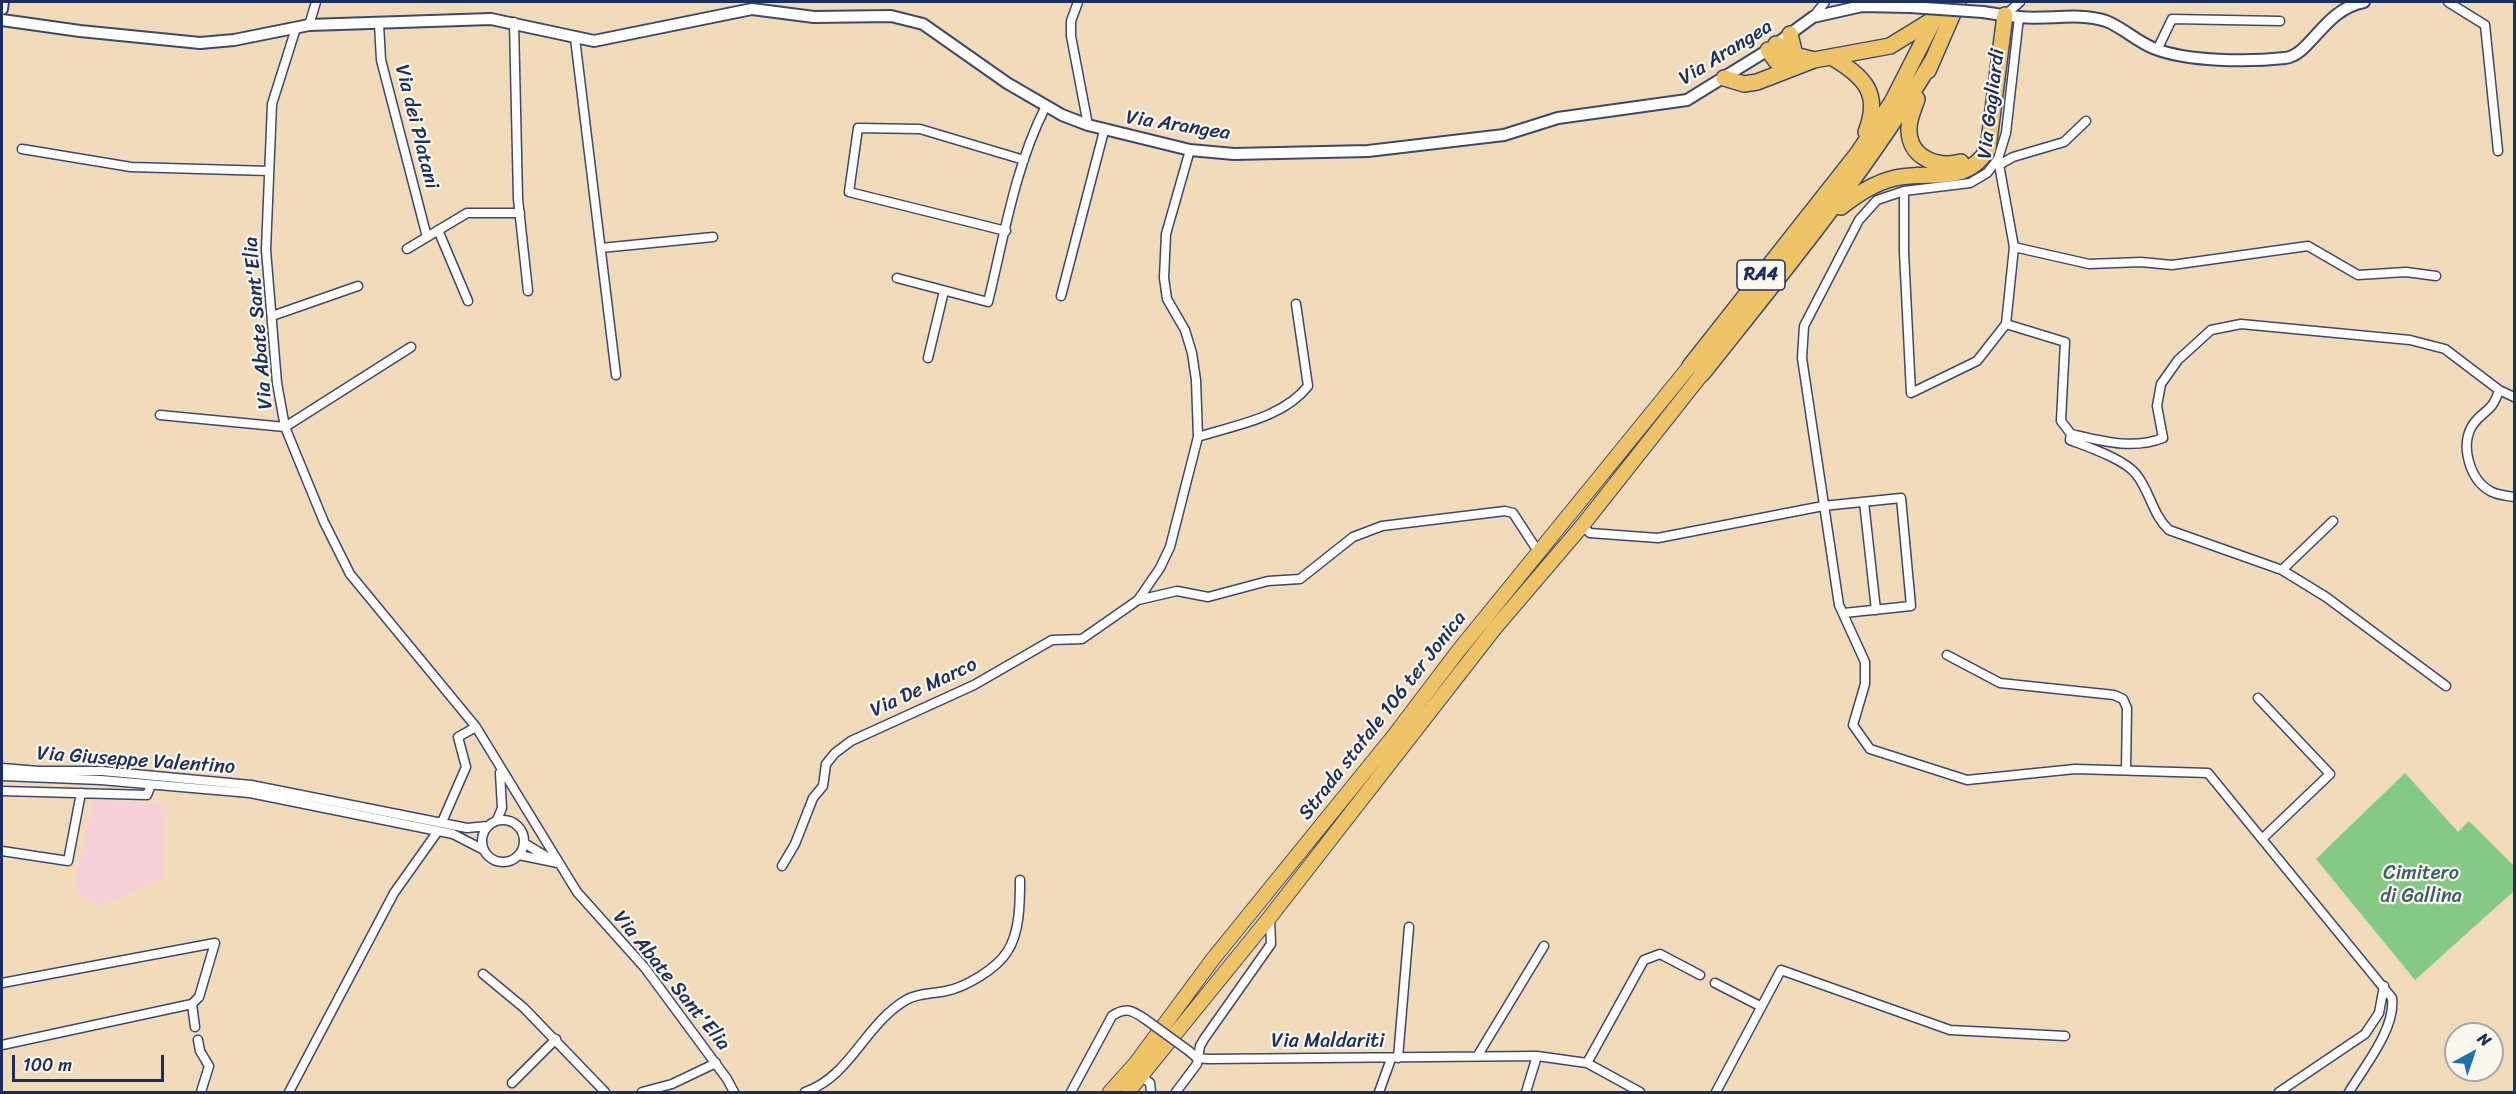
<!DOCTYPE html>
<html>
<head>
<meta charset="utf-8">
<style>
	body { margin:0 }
	#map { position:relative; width:2516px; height:1094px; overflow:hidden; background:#f1dbba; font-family:Sriracha,sans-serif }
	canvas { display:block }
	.frame { position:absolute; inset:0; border:3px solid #1b2f5e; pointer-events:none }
	.north { position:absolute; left:2444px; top:1022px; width:60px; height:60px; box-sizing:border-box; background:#fbf7ec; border:2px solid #a1a7b3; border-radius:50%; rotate:40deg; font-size:16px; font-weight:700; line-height:24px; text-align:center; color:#1b2f5e }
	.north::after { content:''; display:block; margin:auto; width:21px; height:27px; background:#1f6fb2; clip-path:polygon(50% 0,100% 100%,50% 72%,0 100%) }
	.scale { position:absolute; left:12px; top:1055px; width:152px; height:27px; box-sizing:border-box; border:3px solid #1b2f5e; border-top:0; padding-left:8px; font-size:18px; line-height:21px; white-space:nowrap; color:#1b2f5e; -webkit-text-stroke:4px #fbf7ec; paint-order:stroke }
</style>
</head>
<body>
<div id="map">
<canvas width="2516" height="1094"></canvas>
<div class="frame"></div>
<div class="north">N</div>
<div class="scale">100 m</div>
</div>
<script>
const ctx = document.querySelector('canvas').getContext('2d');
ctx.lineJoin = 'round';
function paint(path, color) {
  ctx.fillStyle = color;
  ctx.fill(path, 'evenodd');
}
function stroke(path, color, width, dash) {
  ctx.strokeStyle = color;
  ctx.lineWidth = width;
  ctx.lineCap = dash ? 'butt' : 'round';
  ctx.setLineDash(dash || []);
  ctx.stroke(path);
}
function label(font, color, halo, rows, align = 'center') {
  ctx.font = font + ' Sriracha,sans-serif';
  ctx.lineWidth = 4.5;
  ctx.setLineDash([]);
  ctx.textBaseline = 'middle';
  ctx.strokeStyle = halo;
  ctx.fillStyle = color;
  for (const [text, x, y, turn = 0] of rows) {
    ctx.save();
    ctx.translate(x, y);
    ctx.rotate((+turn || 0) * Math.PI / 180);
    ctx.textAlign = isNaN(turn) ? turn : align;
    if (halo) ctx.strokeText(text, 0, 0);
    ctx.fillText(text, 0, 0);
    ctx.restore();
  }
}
const built = new Path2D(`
	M94,800L166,804L163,879L98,907L80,896L75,880Z`);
const green = new Path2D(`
	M2405,773L2458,832L2469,821L2514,866V891L2415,980L2316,859Z`);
const minor = new Path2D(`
	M1078,2L1071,21V36L1088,125
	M2448,2L2485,25L2498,151
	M2005,15L2020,2
	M1813,17L1825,2
	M514,22L518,199L528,291
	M379,24L381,60L427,237
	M309,25L316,2
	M296,28L272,104L266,250L277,383L285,427L324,522L350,574L476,727L577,892L645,968L727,1079L734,1092
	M575,38L616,375
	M2157,50L2172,19L2280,21
	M22,149L131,167L269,171
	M1998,159L1987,173L1970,183L1904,191L1877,200L1859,220L1804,326L1802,358L1839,605L1865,662V684L1853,725L1870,749L1967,780L2075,769L2208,773L2392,998C2396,1028 2364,1067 2349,1092
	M1999,165L2013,157L2064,142L2086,121
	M1904,191V252L1911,393L1977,361L2006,324L2014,247L1998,159L2006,133L2019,17
	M438,230L468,301
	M1006,231L849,192L858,128L920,129L1024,160
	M2014,247L2089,264L2141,262L2172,265L2308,246L2358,275L2406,272L2436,276
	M601,248L713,237
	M407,249L467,213H520
	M897,278L988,302C1004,237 1015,166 1046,106
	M1061,296L1104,131
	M272,316L358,286
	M2006,324L2065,342L2061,421L2071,434C2102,441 2133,450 2163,438L2157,406L2161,384L2178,360L2211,330L2241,324L2410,340L2445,349L2499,390L2514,397
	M928,358L944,291
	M2499,390C2492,414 2482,410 2472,426C2460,447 2470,481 2492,492C2498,495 2508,496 2514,497
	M160,415L285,427L411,347
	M2071,434L2070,440C2088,447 2124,459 2136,474C2150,491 2152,514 2169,530L2282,570L2326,597L2446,686
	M1198,437C1235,425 1283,418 1308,386L1296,304
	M1864,502L1876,610
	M1582,526L1590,533L1658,538L1823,506L1901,498L1911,606L1844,613
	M2282,570L2333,521
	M1138,600L1177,591L1208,597L1268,581L1300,579L1353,537L1382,526L1505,511L1513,513L1539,553
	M1947,655L2000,683L2114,695L2123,699L2127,708L2126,770
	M2258,698L2330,774L2263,838
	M2,768L39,771H102L251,785L467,828L488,826
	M2,776L101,780L250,793L453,834L484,850
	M2,791L147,795L151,785
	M482 841a21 21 0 1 1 42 0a21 21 0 1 1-42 0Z
	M497,820L502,808L500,773
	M442,822L466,767L458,737L476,727
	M524,843L552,860
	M2,851L68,861L81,793
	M519,855L558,863
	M782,866L795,844L813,798L823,786L826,764L835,753L851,741L974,685L1052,640L1082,639L1138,600L1160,568L1170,547L1198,437L1196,380L1192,353L1185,330L1167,299L1164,278L1166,234L1190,150
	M483,974L524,1008L605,1092
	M2,983L215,943L199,997L192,1004
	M1715,983L1760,1006
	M192,1004L195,1027
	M198,1040L200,1051L209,1066L201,1092
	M2,1045L192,1004
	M1189,1051L1197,1058L1208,1059L1537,1056L1587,1063L1640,1092
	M1478,1055L1544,946
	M1398,1058L1409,927
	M1587,1063L1644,960L1660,954L1700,975
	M1142,1077L1150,1083L1151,1092
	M512,1083L556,1039
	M289,1092L394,893L438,831
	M642,1092L672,1084L716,1063
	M805,1092C850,1077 865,1024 906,1000C918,993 932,994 946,991C966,987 996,969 1007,952C1020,933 1020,902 1020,880
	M1071,1092L1112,1016C1126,1006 1133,1011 1145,1019
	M1176,1092L1197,1064L1200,1046L1204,1039L1271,944L1270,918
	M1379,1092L1391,1059
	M1526,1092L1537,1056
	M1716,1092L1781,970L1950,1030L2065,1036
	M2279,1092L2365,1034L2379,1013L2384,986`);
const tertiary = new Path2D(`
	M2,9L3,2
	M1983,12C1995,14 2007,16 2019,17C2048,20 2078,12 2106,21C2122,27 2136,41 2153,48C2187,62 2249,62 2285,58C2310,56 2324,9 2364,2
	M2,20L80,31L200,43L234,40L309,25L491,19L594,41L752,9L814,17L891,16L923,24L1007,83L1062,115L1088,125L1190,150L1234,154L1368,151L1504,135L1558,118L1687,100L1768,50L1813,17L1862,6L1910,7`);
const primary = new Path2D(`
	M1110,1092L1136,1063L1213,959L1393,737L1459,650L1690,366
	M1128,1092L1270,917L1495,628L1582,526L1702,374`);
const motorway = new Path2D(`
	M1790,34L1795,55
	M1776,44L1795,55L1814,60
	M1768,50L1776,61L1788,68
	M1833,58C1865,77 1881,94 1866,132
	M1928,71L1958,2
	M1724,78L1744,84L1757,82L1814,60L1890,46L1937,17
	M1917,99C1914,109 1908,120 1909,131C1910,159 1939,168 1961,162
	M1841,207C1858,194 1874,183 1895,178C1930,170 1966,186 1988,149L2005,15
	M1690,366L1858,153L1892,102L1943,2
	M1702,374C1783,272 1864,174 1932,61`);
const minorBridge = new Path2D(`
	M1145,1019L1189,1051`);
const tertiaryBridge = new Path2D(`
	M1910,7L1983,12`);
const shields = [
	[1761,275,48]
];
const shieldNames = [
	["RA4",1761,275]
];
const streetNames = [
	["Via Arangea",1726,53,-32],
	["Via Gagliardi",1992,104,-83],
	["Via Arangea",1178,126,9],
	["Via dei Platani",416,127,76],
	["Via Abate Sant'Elia",259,323,-95],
	["Via De Marco",924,688,-25],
	["Strada statale 106 ter Jonica",1383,716,-52],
	["Via Giuseppe Valentino",136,761,4],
	["Via Abate Sant'Elia",671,981,51],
	["Via Maldariti",1328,1042]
];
const parkNames = [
	["Cimitero",2421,874],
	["di Gallina",2421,897]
];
paint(built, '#f6cfd7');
paint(green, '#85ca84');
stroke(minor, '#3b496c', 11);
stroke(tertiary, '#3b496c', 14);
stroke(primary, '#3b496c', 16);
stroke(motorway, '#3b496c', 18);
stroke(minor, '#fff', 8);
stroke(tertiary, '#fff', 10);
stroke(primary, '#efc469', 14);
stroke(motorway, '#efc469', 15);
stroke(minorBridge, '#3b496c', 11, []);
stroke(tertiaryBridge, '#3b496c', 14, []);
stroke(minorBridge, '#fff', 8);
stroke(tertiaryBridge, '#fff', 10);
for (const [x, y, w] of shields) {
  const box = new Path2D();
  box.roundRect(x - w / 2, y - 15, w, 30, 4.5);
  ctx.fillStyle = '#fbf7ec';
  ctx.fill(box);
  stroke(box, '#1b2f5e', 1.5);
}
label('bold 18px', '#1b2f5e', null, shieldNames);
label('20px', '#1b2f5e', '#fbf7ec', streetNames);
label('20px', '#3b5e69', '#fbf7ec', parkNames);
</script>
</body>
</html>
